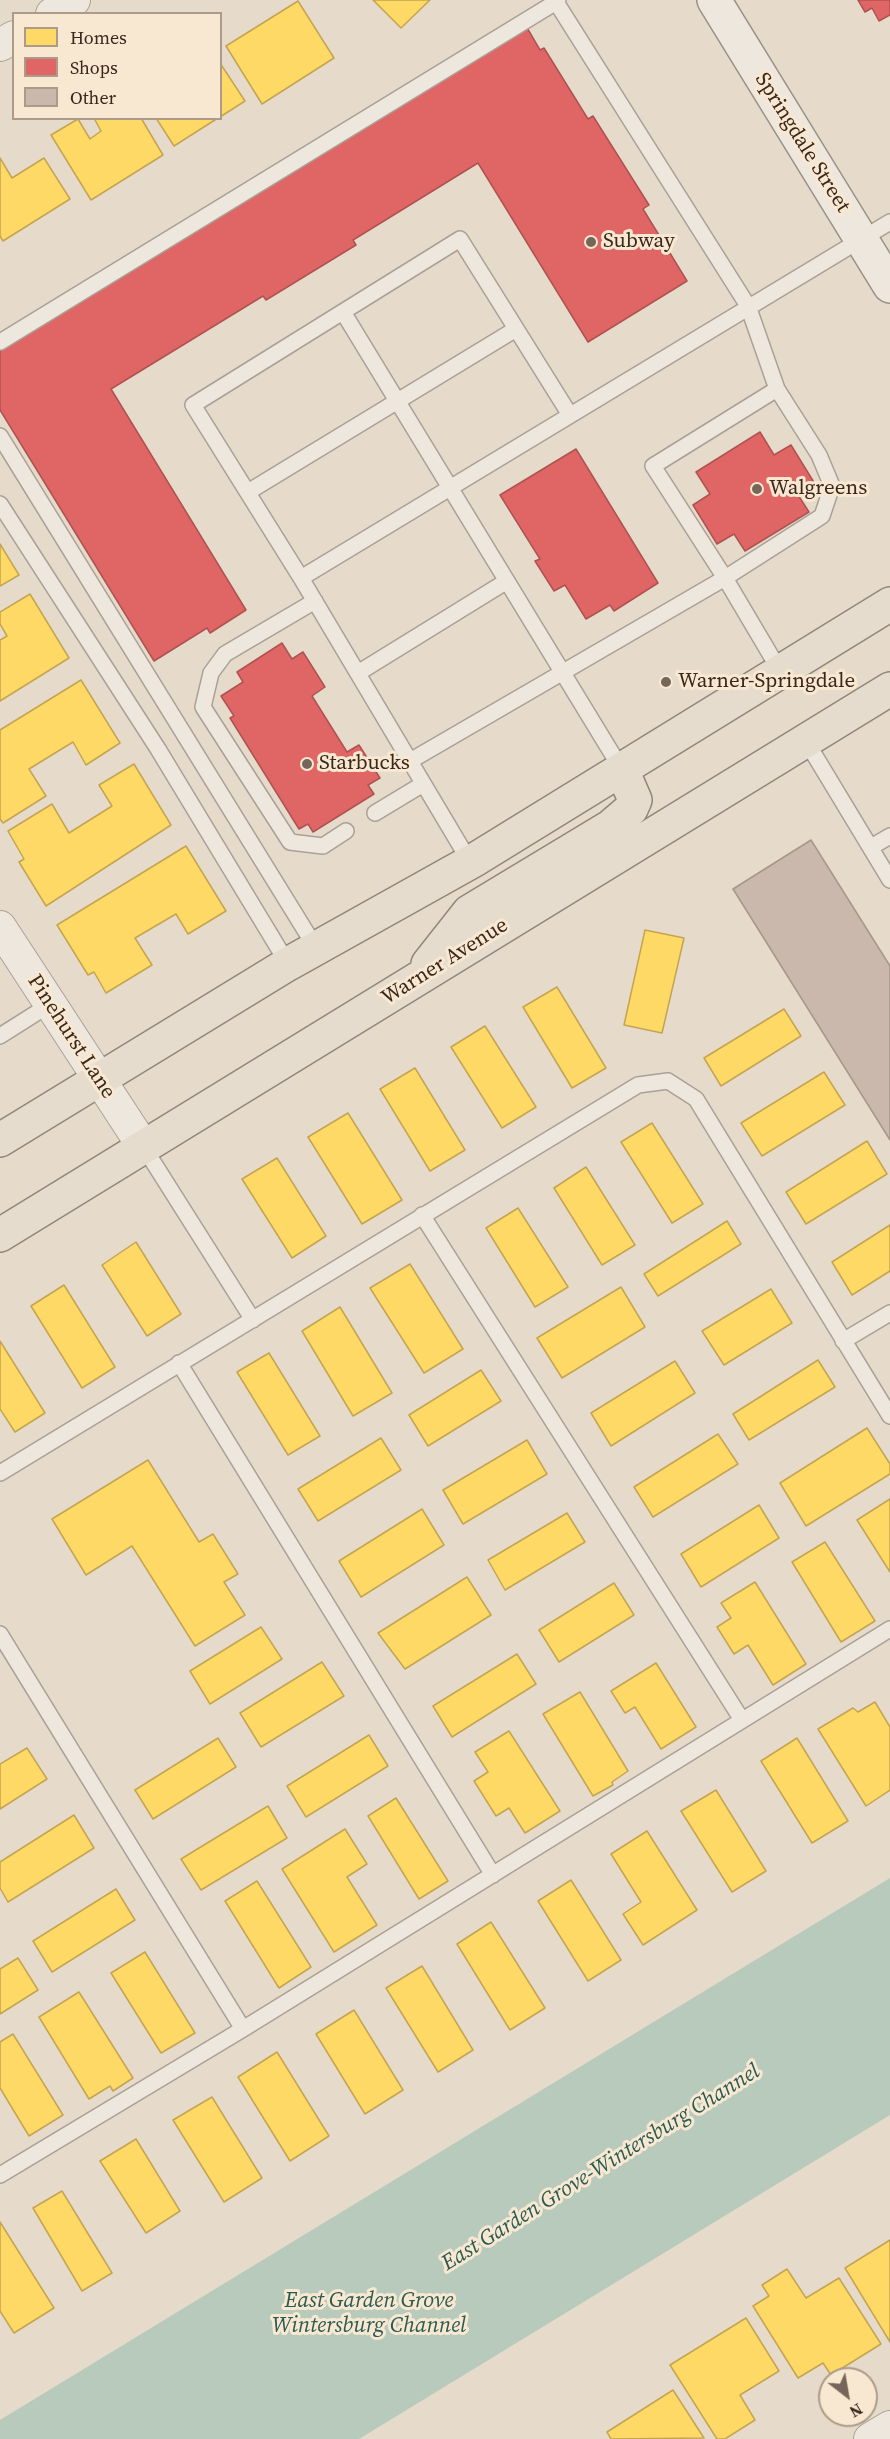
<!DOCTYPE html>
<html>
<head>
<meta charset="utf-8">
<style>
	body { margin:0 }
	#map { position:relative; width:890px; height:2439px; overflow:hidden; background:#e6dbcb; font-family:"Source Serif 4",serif }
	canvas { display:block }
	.legend { position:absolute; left:12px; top:12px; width:210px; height:108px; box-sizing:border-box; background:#f8e8d1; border:2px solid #ac9b89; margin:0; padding:8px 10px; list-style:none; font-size:18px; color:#3a271c }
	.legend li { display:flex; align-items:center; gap:12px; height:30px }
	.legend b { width:30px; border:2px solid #ac9b89 }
	.north { position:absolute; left:818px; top:2367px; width:60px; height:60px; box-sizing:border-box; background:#f8e8d1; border:2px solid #ac9b89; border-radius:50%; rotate:149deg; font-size:16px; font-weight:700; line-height:24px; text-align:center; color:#3a271c }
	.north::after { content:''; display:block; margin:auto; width:21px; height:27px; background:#766659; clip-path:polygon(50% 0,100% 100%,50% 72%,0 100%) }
</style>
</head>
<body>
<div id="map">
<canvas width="890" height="2439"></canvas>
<ul class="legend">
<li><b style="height:16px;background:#ffd966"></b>Homes</li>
<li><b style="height:16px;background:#e06666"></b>Shops</li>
<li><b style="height:16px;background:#cab8ac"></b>Other</li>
</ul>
<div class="north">N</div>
</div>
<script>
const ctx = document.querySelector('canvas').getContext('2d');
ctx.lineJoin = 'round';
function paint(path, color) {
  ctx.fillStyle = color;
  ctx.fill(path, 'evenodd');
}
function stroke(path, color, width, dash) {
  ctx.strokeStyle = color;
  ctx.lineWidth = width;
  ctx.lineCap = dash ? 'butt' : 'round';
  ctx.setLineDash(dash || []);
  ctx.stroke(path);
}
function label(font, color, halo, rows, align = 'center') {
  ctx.font = font + ' "Source Serif 4",serif';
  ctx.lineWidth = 6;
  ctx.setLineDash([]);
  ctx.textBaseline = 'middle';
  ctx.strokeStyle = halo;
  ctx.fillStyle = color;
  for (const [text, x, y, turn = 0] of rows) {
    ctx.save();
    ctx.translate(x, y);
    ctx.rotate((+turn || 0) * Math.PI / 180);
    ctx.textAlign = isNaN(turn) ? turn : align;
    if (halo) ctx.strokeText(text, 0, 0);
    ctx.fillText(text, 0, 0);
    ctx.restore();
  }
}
const water = new Path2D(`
	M890,1878V2115L359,2439H0V2420Z`);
const homes = new Path2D(`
	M373,0H430L401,28Z
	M298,1L334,58L262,104L226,46Z
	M220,63L245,101L220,117Z
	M94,118H141L163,155L91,200L51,135L78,119L90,139L101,131Z
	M156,118H218L174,146Z
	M0,158L12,178L44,158L70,199L3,241L0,236Z
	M0,544L19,575L0,586Z
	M30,594L69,658L0,701V640L7,636L0,624V612Z
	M81,680L120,743L86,765L73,742L29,769L46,796L3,823L0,819V730Z
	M134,764L171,825L46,906L19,862L24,859L8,831L52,804L69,833L112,806L99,785Z
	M186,846L226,911L188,934L176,914L135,938L152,965L106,993L94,972L88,975L57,925Z
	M645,930L684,938L662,1033L624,1025Z
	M557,987L606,1068L572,1088L523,1007Z
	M784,1009L801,1036L721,1086L704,1058Z
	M485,1026L536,1107L502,1128L451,1047Z
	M415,1068L465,1150L430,1171L380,1089Z
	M824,1072L845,1105L762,1156L741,1123Z
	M348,1113L402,1200L362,1224L308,1137Z
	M652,1123L703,1204L672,1223L621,1142Z
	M867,1141L887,1174L806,1224L786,1192Z
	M277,1158L326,1236L292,1258L242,1179Z
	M586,1167L635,1245L602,1265L554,1188Z
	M518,1208L568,1287L535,1307L486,1228Z
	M727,1221L741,1244L658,1296L644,1274Z
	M890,1225V1271L852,1295L832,1262Z
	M136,1242L181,1314L147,1336L102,1265Z
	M410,1264L463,1349L424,1373L370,1288Z
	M64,1285L115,1367L82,1388L31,1306Z
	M621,1287L645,1327L562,1378L537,1338Z
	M771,1289L792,1323L724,1365L702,1331Z
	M340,1307L392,1393L353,1416L302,1331Z
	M0,1341L45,1413L15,1432L0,1409Z
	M269,1353L320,1436L288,1455L237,1372Z
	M818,1360L835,1387L749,1440L733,1414Z
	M675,1361L695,1393L611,1446L591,1413Z
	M481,1370L501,1401L428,1446L409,1415Z
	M867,1428L890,1464V1474L806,1526L780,1483Z
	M718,1434L738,1464L653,1517L634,1487Z
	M381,1438L401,1470L318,1521L298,1489Z
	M527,1440L547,1474L463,1524L443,1490Z
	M148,1460L199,1542L213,1534L238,1574L224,1582L245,1615L195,1646L132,1546L86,1575L52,1519Z
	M890,1499V1572L857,1520Z
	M759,1505L779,1538L701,1587L681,1554Z
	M422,1509L444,1545L361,1597L339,1561Z
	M567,1513L585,1542L505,1590L488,1560Z
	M825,1542L875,1621L841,1642L792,1562Z
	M467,1577L491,1615L405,1669L378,1633Z
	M755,1582L806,1664L773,1685L748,1645L734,1654L717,1627L731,1618L721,1603Z
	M614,1583L634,1615L559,1662L539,1630Z
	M261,1627L282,1659L210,1704L190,1671Z
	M517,1654L536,1684L452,1737L433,1706Z
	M322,1662L344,1696L261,1747L240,1713Z
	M656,1663L696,1727L661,1749L635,1707L625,1713L611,1691Z
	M580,1692L628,1771L612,1782L613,1785L593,1796L543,1714Z
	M875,1702L890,1727V1790L866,1806L818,1729L853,1708L858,1712Z
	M509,1731L560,1811L525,1833L509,1808L496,1816L474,1781L488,1772L475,1752Z
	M369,1735L388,1766L306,1817L287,1786Z
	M218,1738L236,1767L153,1819L135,1790Z
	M797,1738L848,1821L812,1843L761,1761Z
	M27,1748L47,1779L0,1809V1764Z
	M716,1790L766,1871L732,1892L681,1811Z
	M396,1798L448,1881L419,1899L368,1816Z
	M268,1806L287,1838L201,1890L181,1859Z
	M74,1815L94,1848L8,1902L0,1888V1862Z
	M345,1829L367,1864L347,1877L377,1925L334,1952L282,1869Z
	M647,1831L697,1910L643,1945L623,1914L641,1902L611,1854Z
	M571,1880L621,1960L588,1981L538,1901Z
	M257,1881L311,1967L279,1988L225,1901Z
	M116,1889L135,1920L52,1972L33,1941Z
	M491,1922L545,2008L510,2030L457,1944Z
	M145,1952L195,2033L161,2053L111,1973Z
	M18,1958L38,1990L0,2014V1969Z
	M422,1966L473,2050L438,2072L386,1988Z
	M79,1992L133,2078L113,2091L110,2086L89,2099L39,2017Z
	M354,2010L403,2090L365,2114L316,2034Z
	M13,2034L63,2115L29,2136L0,2088V2042Z
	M277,2052L329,2136L290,2161L238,2077Z
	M212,2097L262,2178L224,2202L173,2120Z
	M136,2139L180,2211L146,2233L100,2161Z
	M62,2191L112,2273L82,2291L33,2208Z
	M0,2222L54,2308L14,2333L0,2311Z
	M890,2240V2342L845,2268Z
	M787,2269L806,2298L839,2278L881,2344L831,2375L823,2363L798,2378L753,2306L769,2296L762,2285Z
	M746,2318L779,2371L740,2395L755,2420L725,2439H717L670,2365Z
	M673,2390L704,2438L611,2439L607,2432Z`);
const shops = new Path2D(`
	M858,0H890V15L879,21L872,8L865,12Z
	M526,26L540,50L544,48L588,119L593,116L649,205L643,209L687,281L588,342L478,163L353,240L356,245L266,300L263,296L111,389L246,610L210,633L207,628L154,661L0,410V348Z
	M760,432L774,455L791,445L815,484L798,495L809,512L745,551L734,534L717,544L693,505L710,494L696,472Z
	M576,449L658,583L614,611L610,605L586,619L565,585L554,591L535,561L540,559L500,495Z
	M282,643L292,659L303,652L325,687L312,696L347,752L359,745L380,778L368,785L374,794L313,832L308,824L299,829L230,718L234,716L221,696L243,682L237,672Z`);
const building = new Path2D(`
	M811,840L890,966V1140L733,889Z`);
const lane = new Path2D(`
	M558,0L556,2L748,306L777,389
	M343,312L622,770
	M0,342L556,2
	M0,436L316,948
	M248,492L516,329
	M0,504L158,749L288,964
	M301,578L193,405L460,239L570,415
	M315,601L225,654L211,673L203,707L290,842L323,846L346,831
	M358,673L507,581
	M806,741L890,880
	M410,761L725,578L822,516L832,486L819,455L777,389L653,466L725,578L780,671
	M375,813L423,784
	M871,847L890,836
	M470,862L301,578L890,222
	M0,1036L49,1005
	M143,1146L253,1320
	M422,1215L742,1720
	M843,1341L890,1313
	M179,1363L493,1875
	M0,1473C212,1343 424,1213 638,1085L668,1081L696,1099L890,1416
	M0,1634L243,2029
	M0,2175L243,2029L890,1629`);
const street = new Path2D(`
	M52,14L74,0
	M0,45L14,37
	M0,927L143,1146
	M870,2439L890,2427`);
const secondary = new Path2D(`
	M714,0L890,286`);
const primary = new Path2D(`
	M428,964L469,912L610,827L631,809L635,800L622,770
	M0,1140L288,964L476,859L890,604
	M0,1235L890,689`);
const markers = [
	[591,242,6,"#766659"],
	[757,489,6,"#766659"],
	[666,682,6,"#766659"],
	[307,764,6,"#766659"]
];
const streetNames = [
	["Springdale Street",802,143,58],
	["Warner Avenue",445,962,-32],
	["Pinehurst Lane",71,1037,57]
];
const poiNames = [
	["Subway",603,242],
	["Walgreens",769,489],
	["Warner-Springdale",678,682],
	["Starbucks",319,764]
];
const waterNames = [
	["East Garden Grove-Wintersburg Channel",601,2168,-32],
	["East Garden Grove",369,2301],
	["Wintersburg Channel",369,2326]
];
paint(water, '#b7cabc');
paint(homes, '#ffd966');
stroke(homes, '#c4a450', 1.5);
paint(shops, '#e06666');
stroke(shops, '#ae5350', 1.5);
paint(building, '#cab8ac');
stroke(building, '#a6968b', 1.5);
stroke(lane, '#aba095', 18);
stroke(street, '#aba095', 34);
stroke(secondary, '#9b9085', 36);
stroke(primary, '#90867b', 36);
stroke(lane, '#ede7de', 15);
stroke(street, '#ede7de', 32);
stroke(secondary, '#ede7de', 33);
stroke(primary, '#e6dcce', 33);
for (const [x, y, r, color] of markers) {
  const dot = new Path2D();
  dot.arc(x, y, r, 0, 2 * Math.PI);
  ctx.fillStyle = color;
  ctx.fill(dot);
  stroke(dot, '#f8e8d1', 2);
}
label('21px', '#3a271c', '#f8e8d1', streetNames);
label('21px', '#3a271c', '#f8e8d1', poiNames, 'left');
label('italic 22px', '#2a5b53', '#f8e8d1', waterNames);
</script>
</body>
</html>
